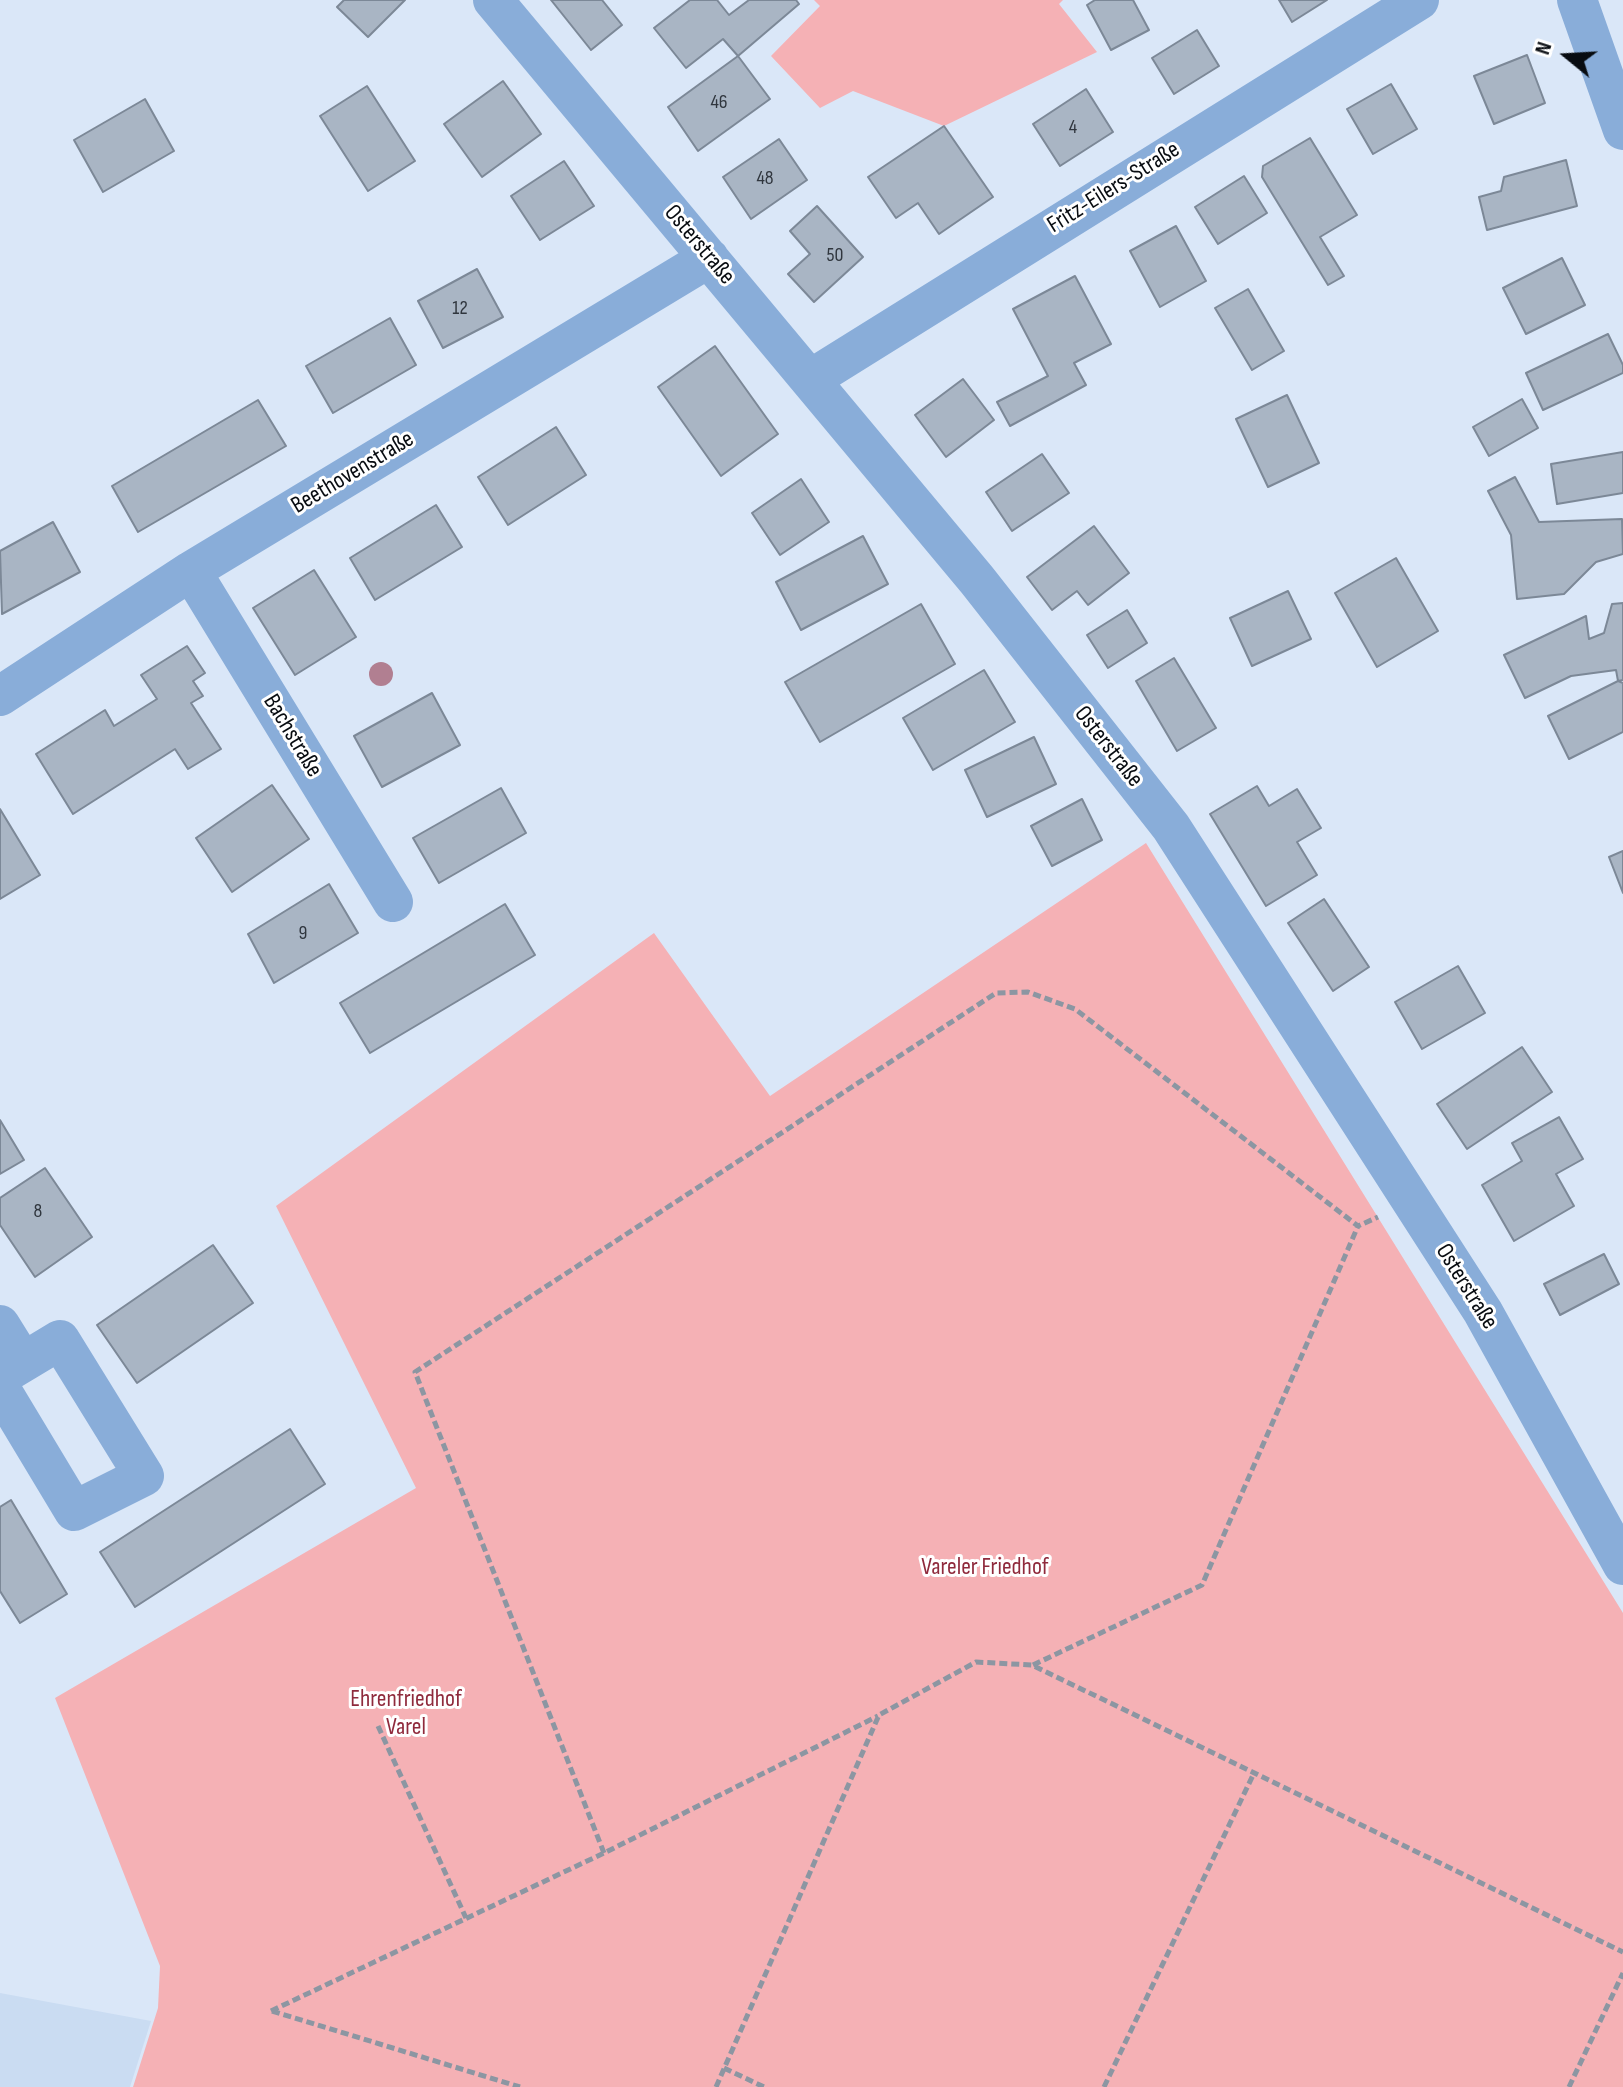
<!DOCTYPE html>
<html>
<head>
<meta charset="utf-8">
<style>
	body { margin:0 }
	#map { position:relative; width:1623px; height:2087px; overflow:hidden; background:#dae7f8; font-family:"Sofia Sans Condensed",sans-serif }
	canvas { display:block }
	.north { position:absolute; left:1527px; top:16px; width:80px; height:80px; -webkit-text-stroke:6px #fff; paint-order:stroke; rotate:288deg; font-size:22px; font-weight:700; line-height:32px; text-align:center; color:#080c11 }
	.north::after { content:''; display:block; margin:auto; width:28px; height:36px; background:#080c11; clip-path:polygon(50% 0,100% 100%,50% 72%,0 100%) }
</style>
</head>
<body>
<div id="map">
<canvas width="1623" height="2087"></canvas>
<div class="north">N</div>
</div>
<script>
const ctx = document.querySelector('canvas').getContext('2d');
ctx.lineJoin = 'round';
function paint(path, color) {
  ctx.fillStyle = color;
  ctx.fill(path, 'evenodd');
}
function stroke(path, color, width, dash) {
  ctx.strokeStyle = color;
  ctx.lineWidth = width;
  ctx.lineCap = dash ? 'butt' : 'round';
  ctx.setLineDash(dash || []);
  ctx.stroke(path);
}
function label(font, color, halo, rows, align = 'center') {
  ctx.font = font + ' "Sofia Sans Condensed",sans-serif';
  ctx.lineWidth = 6;
  ctx.setLineDash([]);
  ctx.textBaseline = 'middle';
  ctx.strokeStyle = halo;
  ctx.fillStyle = color;
  for (const [text, x, y, turn = 0] of rows) {
    ctx.save();
    ctx.translate(x, y);
    ctx.rotate((+turn || 0) * Math.PI / 180);
    ctx.textAlign = isNaN(turn) ? turn : align;
    if (halo) ctx.strokeText(text, 0, 0);
    ctx.fillText(text, 0, 0);
    ctx.restore();
  }
}
const built = new Path2D(`
	M0,1993L151,2021L130,2087H0Z`);
const green = new Path2D(`
	M814,0H1063L1059,4L1097,52L944,126L853,91L820,108L771,56L820,6Z
	M1146,843L1623,1613V2087H133L158,2008L160,1966L55,1698L416,1488L276,1206L654,933L770,1096Z`);
const building = new Path2D(`
	M344,0H405L368,37L337,7Z
	M551,0H602L622,25L591,50Z
	M690,0H717L729,15L749,0H796L799,4L738,56L723,39L686,68L654,28Z
	M1095,0H1133L1149,30L1111,50L1087,5Z
	M1279,0H1327L1292,22Z
	M1197,30L1219,66L1174,94L1152,58Z
	M1527,55L1545,103L1494,124L1474,76Z
	M738,56L770,99L698,151L668,107Z
	M503,81L541,134L482,177L444,124Z
	M1391,84L1417,129L1373,154L1347,109Z
	M367,86L415,161L368,191L320,116Z
	M1086,89L1113,132L1060,166L1033,124Z
	M145,99L174,151L103,192L74,140Z
	M944,126L993,197L939,234L918,203L896,218L868,177Z
	M1310,138L1357,215L1320,237L1344,276L1328,285L1262,177L1263,166Z
	M779,139L807,180L751,219L723,177Z
	M1566,160L1577,206L1487,230L1479,197L1501,191L1504,177Z
	M564,161L594,206L540,240L511,196Z
	M1244,176L1267,213L1218,244L1195,207Z
	M817,206L863,257L814,302L788,274L810,254L790,231Z
	M1176,226L1206,281L1160,307L1130,251Z
	M1562,258L1585,305L1526,334L1503,288Z
	M477,269L503,317L443,348L418,301Z
	M1075,276L1111,344L1074,363L1086,385L1010,426L997,402L1048,376L1013,309Z
	M1248,289L1284,351L1252,370L1215,308Z
	M390,318L416,365L333,413L306,366Z
	M1608,334L1623,365V373L1543,410L1526,373Z
	M715,346L778,434L721,476L658,387Z
	M963,379L994,420L946,457L915,415Z
	M1287,395L1319,463L1268,487L1236,419Z
	M1522,399L1538,428L1489,456L1473,427Z
	M258,400L286,446L138,532L112,486Z
	M556,427L586,475L508,525L478,477Z
	M1623,452V493L1557,504L1551,464Z
	M1042,454L1069,493L1012,531L986,492Z
	M1515,477L1539,522L1622,519L1623,554L1596,562L1564,594L1517,599L1511,535L1488,491Z
	M801,479L829,522L780,555L752,513Z
	M436,505L462,547L375,600L350,558Z
	M53,522L80,572L2,614L0,551Z
	M1094,526L1129,573L1088,605L1077,591L1052,610L1027,577Z
	M863,536L888,584L801,630L776,582Z
	M1396,558L1438,631L1377,667L1335,593Z
	M314,570L356,637L295,675L253,608Z
	M1288,591L1311,639L1252,666L1230,618Z
	M1623,603V680L1618,681L1616,670L1571,676L1525,698L1504,655L1586,616L1589,639L1604,633L1612,604Z
	M921,604L955,664L820,742L785,682Z
	M1127,610L1147,643L1108,668L1087,635Z
	M187,646L205,673L193,681L203,696L191,703L221,749L188,769L175,749L73,814L36,754L105,710L114,726L157,699L141,675Z
	M1174,658L1216,728L1177,751L1136,681Z
	M984,670L1015,722L933,770L903,718Z
	M1618,681L1623,683V732L1569,759L1548,716Z
	M432,693L460,745L382,787L354,736Z
	M1034,737L1056,784L987,817L965,770Z
	M272,785L309,839L232,892L196,838Z
	M1257,786L1269,806L1297,789L1321,828L1297,842L1317,875L1266,906L1210,814Z
	M501,788L526,833L439,883L413,838Z
	M1082,799L1102,840L1052,866L1031,826Z
	M0,809L40,875L0,899Z
	M1623,851V893L1609,857Z
	M329,884L358,933L274,983L248,934Z
	M1324,899L1369,967L1333,991L1288,923Z
	M505,904L535,955L370,1053L340,1003Z
	M1458,966L1485,1013L1422,1049L1395,1002Z
	M1522,1047L1552,1092L1467,1149L1437,1104Z
	M1559,1117L1583,1159L1556,1174L1574,1206L1514,1241L1482,1185L1522,1161L1512,1143Z
	M0,1120L24,1160L0,1174Z
	M45,1168L92,1237L35,1277L0,1225V1198Z
	M213,1245L253,1303L137,1383L97,1325Z
	M1604,1254L1619,1284L1560,1315L1544,1284Z
	M290,1429L325,1484L135,1607L100,1552Z
	M11,1500L67,1594L20,1623L0,1591V1507Z`);
const path = new Path2D(`
	M1033,1665L1202,1585L1358,1226
	M378,1726L466,1918
	M604,1853L415,1372L996,993L1028,992L1075,1009L1358,1226L1378,1217
	M271,2011L604,1853L878,1716
	M272,2011L520,2087
	M724,2068L764,2087
	M716,2087L879,1715L976,1662L1032,1665L1623,1952
	M1104,2087L1254,1773
	M1569,2087L1623,1973`);
const street = new Path2D(`
	M493,0L977,580L1171,827L1483,1312L1623,1565
	M1577,0L1623,130
	M811,379L1419,0
	M191,571L393,902
	M0,696L191,571L709,258
	M0,1325L23,1362
	M0,1376L60,1340L144,1476L74,1511L0,1388`);
const trees = [
	[381,674]
];
const numberNames = [
	["46",719,103],
	["4",1073,128],
	["48",765,179],
	["50",835,256],
	["12",460,309],
	["9",303,934],
	["8",38,1212]
];
const streetNames = [
	["Fritz-Eilers-Straße",1114,188,-32],
	["Osterstraße",699,245,50],
	["Beethovenstraße",353,473,-31],
	["Bachstraße",292,736,59],
	["Osterstraße",1108,747,52],
	["Osterstraße",1466,1287,58]
];
const parkNames = [
	["Vareler Friedhof",985,1568],
	["Ehrenfriedhof",406,1700],
	["Varel",406,1728]
];
paint(built, '#cadcf2');
paint(green, '#f5b1b5');
paint(building, '#a9b5c4');
stroke(building, '#7c8897', 2);
stroke(path, '#8c96a2', 5, [8, 4]);
stroke(street, '#89add9', 40);
ctx.fillStyle = '#b17f91';
for (const [x, y] of trees) {
  ctx.beginPath();
  ctx.arc(x, y, 12, 0, 2 * Math.PI);
  ctx.fill();
}
label('20px', '#30363e', null, numberNames);
label('24px', '#080c11', '#fff', streetNames);
label('24px', '#8f2a3c', '#fff', parkNames);
</script>
</body>
</html>
